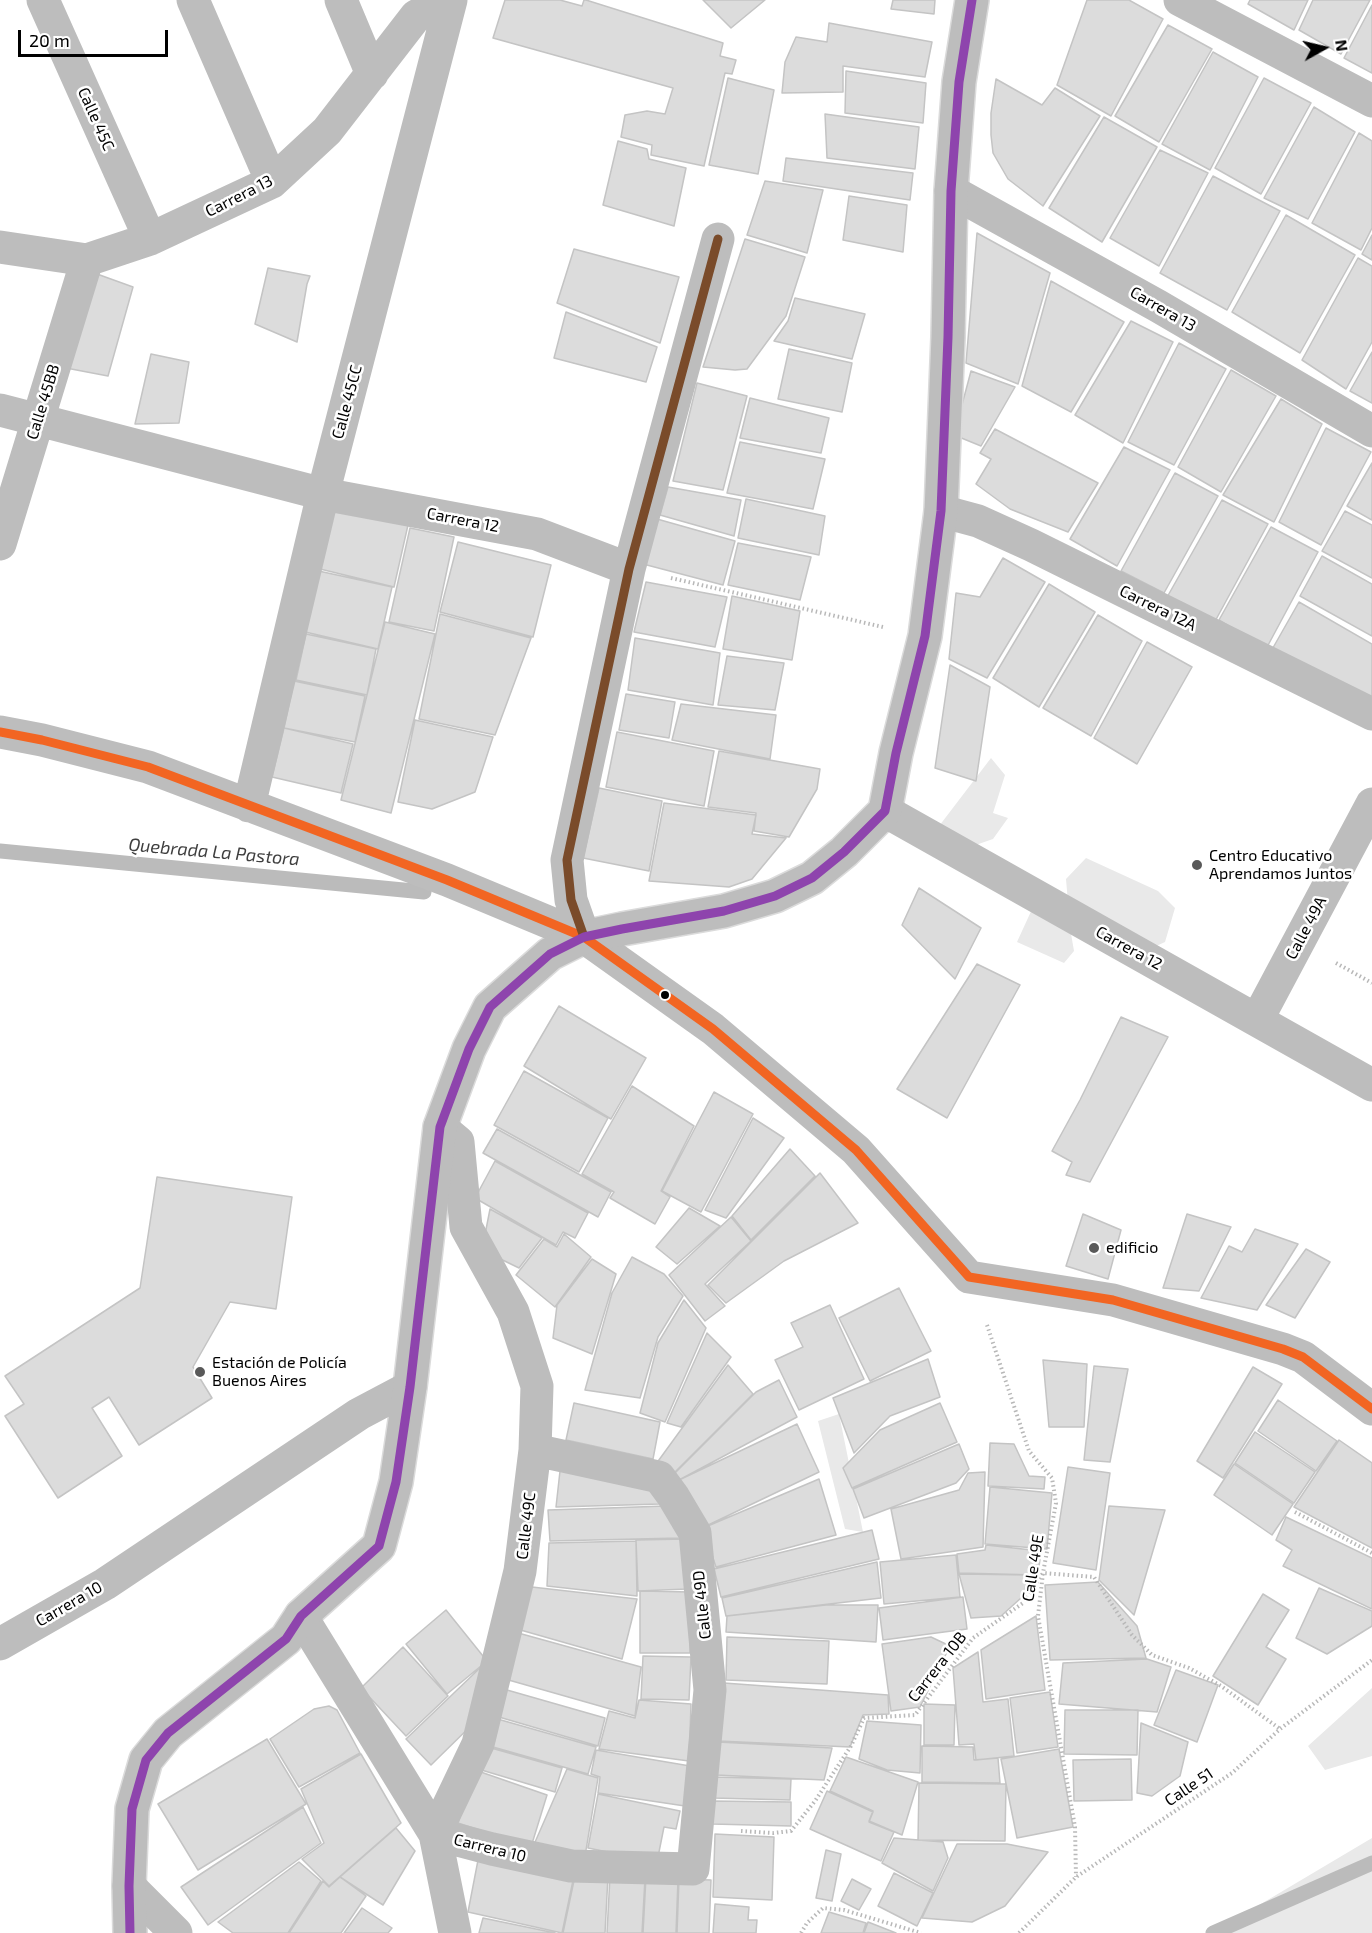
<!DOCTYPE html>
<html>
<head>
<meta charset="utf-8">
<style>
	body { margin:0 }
	#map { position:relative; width:1372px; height:1933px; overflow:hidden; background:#fff; font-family:"Exo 2",sans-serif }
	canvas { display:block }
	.north { position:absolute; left:1294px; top:18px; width:60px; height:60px; -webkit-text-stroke:4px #fff; paint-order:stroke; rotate:82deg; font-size:16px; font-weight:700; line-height:24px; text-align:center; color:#000 }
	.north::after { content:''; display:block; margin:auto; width:21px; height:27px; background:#000; clip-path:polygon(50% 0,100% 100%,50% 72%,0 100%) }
	.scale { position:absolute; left:18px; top:30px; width:150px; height:27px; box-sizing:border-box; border:3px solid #000; border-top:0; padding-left:8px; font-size:18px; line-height:21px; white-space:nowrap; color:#000; -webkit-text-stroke:4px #fff; paint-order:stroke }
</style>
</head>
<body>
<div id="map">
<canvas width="1372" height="1933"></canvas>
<div class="north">N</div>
<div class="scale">20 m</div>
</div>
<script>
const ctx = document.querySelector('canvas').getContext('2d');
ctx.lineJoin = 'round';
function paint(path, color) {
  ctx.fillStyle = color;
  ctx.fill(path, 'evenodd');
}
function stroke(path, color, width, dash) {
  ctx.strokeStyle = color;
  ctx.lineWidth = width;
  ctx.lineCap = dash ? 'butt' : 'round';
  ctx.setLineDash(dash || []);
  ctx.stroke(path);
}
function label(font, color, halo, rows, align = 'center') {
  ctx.font = font + ' "Exo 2",sans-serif';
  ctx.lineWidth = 5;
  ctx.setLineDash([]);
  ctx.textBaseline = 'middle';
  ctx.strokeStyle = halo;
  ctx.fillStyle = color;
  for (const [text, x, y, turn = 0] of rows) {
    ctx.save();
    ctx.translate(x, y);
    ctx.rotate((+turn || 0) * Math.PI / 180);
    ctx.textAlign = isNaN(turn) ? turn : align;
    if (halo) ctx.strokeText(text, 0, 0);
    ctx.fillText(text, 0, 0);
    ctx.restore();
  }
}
const green = new Path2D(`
	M991,758L1005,775L993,813L1008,818L993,839L964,849L933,834Z
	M1086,858L1158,891L1175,908L1165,942L1141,953L1069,914L1066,879Z
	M1033,907L1070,928L1074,951L1064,963L1017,942Z
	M839,1414L863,1532L845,1529L818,1421Z
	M1372,1688V1756L1325,1770L1308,1746Z
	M1372,1838V1933H1212Z`);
const stream = new Path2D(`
	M0,851L424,892
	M1213,1933L1372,1863`);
const building = new Path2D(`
	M505,0H560L582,6L584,0H586L723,43L720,56L736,60L732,74L725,73L704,166L651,155L652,145L621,137L625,115L647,111L665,114L673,88L493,38Z
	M703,0H765L731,28Z
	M893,0H935L934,14L891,9Z
	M1087,0H1129L1163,19L1111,116L1057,85Z
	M1250,0H1308L1294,30L1248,4Z
	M1313,0H1370L1341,54L1299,30Z
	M1372,5V73L1344,58Z
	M829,23L932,42L925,77L843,66V92L782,93L785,62L796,37L827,42Z
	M1168,25L1212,49L1159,142L1115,116Z
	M1213,52L1258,77L1210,170L1162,144Z
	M846,71L926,83L923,123L845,113Z
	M728,78L774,90L758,174L709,165Z
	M1264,78L1311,103L1261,194L1215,168Z
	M996,79L1042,105L1055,88L1100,116L1043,206L1008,179L993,153L991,135V113Z
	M1314,107L1355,132L1308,219L1264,198Z
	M825,114L919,127L915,169L827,158Z
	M1104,117L1157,147L1102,242L1049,208Z
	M1359,133L1372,141V228L1361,250L1312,223Z
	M618,141L647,149L649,159L686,168L674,226L603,205Z
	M1160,150L1208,173L1159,266L1110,238Z
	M786,158L913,173L910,200L783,181Z
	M1213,176L1280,211L1227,310L1160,273Z
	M765,181L823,190L807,253L747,235Z
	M849,196L907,205L903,252L843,240Z
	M1286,215L1355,255L1300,353L1232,312Z
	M977,233L1050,273L1018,384L966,363Z
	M1372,235V260L1362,254Z
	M745,239L805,257L786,316L747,369L735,370L703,367Z
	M574,249L679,277L660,343L557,303Z
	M1358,258L1372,266V342L1346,389L1302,360Z
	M268,268L310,276L307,284L297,342L255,324Z
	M97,274L133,287L108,376L66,368Z
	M1051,281L1124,322L1071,412L1022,386Z
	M795,298L865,314L852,359L774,341L788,321Z
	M566,312L657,347L646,382L554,358Z
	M1131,321L1173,342L1123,443L1075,415Z
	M1179,343L1226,369L1174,465L1128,442Z
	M789,349L852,363L842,412L778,399Z
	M1372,352V403L1350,391Z
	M151,354L189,362L179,423L135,424Z
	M1231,370L1276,396L1221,492L1178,467Z
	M971,371L1015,387L981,446L954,435Z
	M697,383L747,396L723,490L673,481Z
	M750,398L829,418L821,453L740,438Z
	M1281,399L1322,424L1274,522L1223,495Z
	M1326,428L1371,452L1321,545L1279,522Z
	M995,429L1098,483L1068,532L1010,509L976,484L991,459L980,453Z
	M740,442L825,459L813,509L727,493Z
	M1124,447L1170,470L1117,566L1070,539Z
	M1372,463V520L1347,506Z
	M1175,473L1218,496L1164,593L1121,571Z
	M668,487L741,500L734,536L660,515Z
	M746,499L825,516L819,555L738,538Z
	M1222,500L1268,524L1213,625L1166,599Z
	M330,507L408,525L394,587L316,568Z
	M1345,511L1372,525V578L1322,551Z
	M657,519L735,541L723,585L643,564Z
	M1271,527L1318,552L1266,649L1219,620Z
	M410,528L454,537L434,631L389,622Z
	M458,542L551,565L533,637L440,612Z
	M738,543L811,557L800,600L728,585Z
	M1322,556L1372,584V636L1300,596Z
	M1003,558L1045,582L987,678L949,659L956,593L980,597Z
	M314,570L392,587L378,649L301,631Z
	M646,582L727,597L715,647L634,632Z
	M1049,584L1095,612L1039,707L993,678Z
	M732,596L800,611L792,660L723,649Z
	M1299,602L1372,644V707L1270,653Z
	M440,614L531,638L495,735L419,719Z
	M1098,615L1142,641L1091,736L1043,708Z
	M385,622L435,634L391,813L341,800Z
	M306,634L376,649L367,695L296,680Z
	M635,638L720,653L713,705L628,690Z
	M1147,642L1192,667L1137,764L1094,738Z
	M727,656L784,663L775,710L718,705Z
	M950,665L990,687L976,781L935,768Z
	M294,681L365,696L355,742L284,728Z
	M626,694L675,702L669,738L619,730Z
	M681,704L776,715L770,759L672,740Z
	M415,720L493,737L475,792L432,809L398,802Z
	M284,728L353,744L341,793L272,777Z
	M617,732L714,751L704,806L606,787Z
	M719,751L820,769L817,789L789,837L754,831L756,813L708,807Z
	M599,788L662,801L649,871L583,858Z
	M664,803L756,815L752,834L786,838L752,879L729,887L649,881Z
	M919,888L981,928L955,979L902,925Z
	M977,964L1020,985L947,1118L897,1089Z
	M559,1006L646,1058L611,1119L524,1066Z
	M1121,1017L1168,1037L1090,1182L1066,1175L1072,1162L1052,1151L1080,1100Z
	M524,1071L608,1118L579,1172L494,1125Z
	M632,1086L694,1126L661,1191L670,1197L655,1224L610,1198L614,1192L582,1174Z
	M714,1092L753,1114L701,1212L662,1191Z
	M753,1118L784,1138L726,1218L705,1210Z
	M497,1129L611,1192L598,1217L483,1153Z
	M790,1149L815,1176L751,1240L732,1216Z
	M495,1161L588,1213L575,1238L563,1232L556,1245L475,1198Z
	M820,1173L858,1223L784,1261L726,1303L708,1285Z
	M157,1177L292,1197L276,1309L230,1302L193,1367L212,1398L139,1445L109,1397L92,1408L122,1456L58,1498L5,1416L24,1404L5,1376L140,1288Z
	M689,1208L720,1226L677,1264L656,1247Z
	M490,1209L542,1238L519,1268L482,1250Z
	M1083,1214L1121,1230L1108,1279L1066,1266Z
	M1187,1214L1231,1227L1199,1291L1163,1288Z
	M731,1217L751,1241L705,1284L725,1306L705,1321L669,1275Z
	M1255,1229L1298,1244L1257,1310L1201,1298L1229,1246L1242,1252Z
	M564,1234L591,1257L555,1307L516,1275L544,1239L557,1247Z
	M1306,1249L1330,1262L1295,1318L1266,1305Z
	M632,1257L664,1274L683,1296L658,1337L640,1398L585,1390L612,1293Z
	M592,1259L616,1274L592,1354L553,1338L557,1305Z
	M899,1288L931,1351L870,1381L839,1318Z
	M684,1300L706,1328L665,1422L640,1413L658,1343Z
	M830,1305L864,1379L799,1410L775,1360L803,1347L791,1323Z
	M707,1333L731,1357L681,1427L667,1423Z
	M928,1359L940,1397L890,1416L854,1453L833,1398Z
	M1043,1360L1087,1364L1084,1427H1049Z
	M728,1365L753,1394L672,1475L656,1464Z
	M1094,1366L1128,1369L1110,1462L1084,1460Z
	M1253,1367L1282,1384L1223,1478L1197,1461Z
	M779,1380L797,1417L679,1480L673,1475L756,1392Z
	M1278,1400L1337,1441L1316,1471L1258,1431Z
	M574,1403L660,1422L653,1459L566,1440Z
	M940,1403L957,1442L852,1488L843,1468L880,1430Z
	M797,1424L819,1472L702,1528L679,1480Z
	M1255,1432L1315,1472L1294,1503L1235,1463Z
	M1339,1440L1372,1463V1548L1294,1507Z
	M990,1443L1014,1444L1029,1476L1045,1477L1044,1489L988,1486Z
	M959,1444L969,1469L956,1483L864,1518L853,1489Z
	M561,1462L646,1481L660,1504L556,1507Z
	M1234,1464L1293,1504L1272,1535L1214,1495Z
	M1068,1467L1110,1473L1096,1570L1053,1563Z
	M985,1472L983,1547L901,1559L891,1509L959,1490L968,1473Z
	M819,1479L836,1535L716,1567L703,1528Z
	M990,1487L1052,1493L1047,1549L985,1544Z
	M666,1506L680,1538L550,1541L548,1510Z
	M1109,1506L1165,1510L1134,1615L1099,1580Z
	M1286,1517L1372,1558V1609L1283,1566L1292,1550L1276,1540Z
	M872,1530L879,1559L721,1597L714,1569Z
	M686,1539L687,1589L638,1591L636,1540Z
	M636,1541L637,1596L547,1586L549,1543Z
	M986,1545L1041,1551L1038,1575L959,1573L957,1554L985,1550Z
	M956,1555L960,1597L884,1604L880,1562Z
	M877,1562L881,1598L726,1616L722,1598Z
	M959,1574L1030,1575L1021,1598L1001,1616L971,1618Z
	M1098,1582L1137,1626L1146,1658L1050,1660L1045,1585Z
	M532,1587L637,1599L622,1659L517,1629Z
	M1319,1588L1372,1611V1626L1327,1654L1296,1638Z
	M640,1591L691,1592L690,1653H640Z
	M1263,1594L1289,1610L1266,1647L1286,1659L1258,1705L1213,1676Z
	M963,1597L967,1629L883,1640L879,1608Z
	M826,1605H878L876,1642L726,1632L727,1616Z
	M446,1610L487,1661L447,1694L406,1644Z
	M1036,1616L1045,1690L986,1699L981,1650Z
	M511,1631L641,1667L635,1716L498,1677Z
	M727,1637L829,1641L827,1684L726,1680Z
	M931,1637L950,1646L920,1707L891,1711L882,1644Z
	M403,1647L448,1696L406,1736L361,1688Z
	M978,1652L983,1702L1008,1699L1014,1756L976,1760L974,1744L959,1745L953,1668Z
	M643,1656L691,1657L689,1700L641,1699Z
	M1147,1659L1171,1667L1157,1712L1059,1704L1063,1663Z
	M481,1667L482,1715L431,1765L406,1739Z
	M1176,1670L1218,1685L1197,1742L1154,1725Z
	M724,1683L888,1695L889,1714L863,1715L850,1747L718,1741Z
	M500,1688L605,1718L598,1746L492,1715Z
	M1050,1692L1058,1747L1017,1753L1010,1698Z
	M639,1700L691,1704L689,1761L599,1749L609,1711L635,1718Z
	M924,1704L955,1705L954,1745H924Z
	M329,1706L337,1710L360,1753L299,1787L270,1739L314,1709Z
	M1065,1710H1138L1137,1755L1064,1754Z
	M494,1718L596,1747L588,1774L486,1745Z
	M867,1721L921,1725L920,1773L887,1770L859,1759Z
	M1141,1723L1188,1742L1180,1776L1152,1796L1137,1793Z
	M267,1739L306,1804L198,1870L158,1804Z
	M718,1742L832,1748L824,1780L716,1775Z
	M484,1746L562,1768L555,1792L478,1769Z
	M922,1746L973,1747L974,1760L998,1758L1000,1783L922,1782Z
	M1059,1749L1073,1827L1017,1838L1001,1759Z
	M596,1750L690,1766L685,1806L598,1793L600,1777L591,1774Z
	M361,1754L401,1823L329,1886L302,1859L324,1843L301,1789Z
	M846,1757L918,1782L902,1835L869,1821L873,1811L830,1791Z
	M1131,1759L1132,1800L1074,1801L1073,1760Z
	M567,1769L598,1778L584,1862L532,1849Z
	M475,1770L547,1795L531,1847L458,1823Z
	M713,1777L791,1779L790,1800L713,1798Z
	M919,1783L1006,1784L1005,1841L918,1840Z
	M827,1791L873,1812L869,1822L894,1832L881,1861L810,1829Z
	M598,1794L680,1811L676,1829L664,1827L657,1862L588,1848Z
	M712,1801L791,1802V1826L712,1824Z
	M303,1807L321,1843L208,1925L181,1887Z
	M396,1828L415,1851L383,1905L340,1877Z
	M715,1834L774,1837L772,1900L713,1897Z
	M894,1838L943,1842L948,1858L933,1891L882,1863Z
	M957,1844H1007L1048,1852L1005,1906L972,1922L922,1918Z
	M826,1850L841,1854L832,1901L816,1898Z
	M479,1855L575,1871L562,1933L468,1912Z
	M299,1862L321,1881L288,1933H233L218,1922Z
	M576,1871L608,1876L605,1933H563Z
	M894,1873L933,1893L917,1926L878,1906Z
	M610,1876L645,1878L642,1933H607Z
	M340,1877L366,1896L341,1933H289L323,1881L329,1887Z
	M646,1877L678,1879L676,1933H643Z
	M679,1879L711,1880L709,1933H677Z
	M852,1879L871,1889L859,1910L841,1901Z
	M715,1904L749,1907L748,1920H757L756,1933H713Z
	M362,1908L392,1928L388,1933H344Z
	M829,1912L866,1923L863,1933H821Z
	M483,1918L555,1933H479Z
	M868,1922L896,1933H864Z`);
const path = new Path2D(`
	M671,578L883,627
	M1336,963L1372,983
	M987,1325L1029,1451L1052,1478L1056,1503L1043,1573L1038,1616L1075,1827L1076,1877
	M1295,1512L1372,1553
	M741,1831L773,1833L791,1831L815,1801L851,1746L864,1718L915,1715L973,1638L1023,1603L1043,1573L1094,1577L1132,1635L1152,1655L1189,1668L1221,1686L1280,1729
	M801,1933L807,1923L823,1908L844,1910L921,1933
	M1019,1933L1076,1877L1232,1773L1280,1729L1372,1660`);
const minor = new Path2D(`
	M43,0L150,239
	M193,0L272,182
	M341,0L372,74
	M1180,0L1372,101
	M951,191L1158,306L1372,431
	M0,247L87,260L150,239L272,182L327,131L416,16L446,0
	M0,410L323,494L537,534L629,569
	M941,511L978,521L1031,545L1372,714
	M0,544L87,260
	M0,732L42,740L148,767L447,880L584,937L713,1029L856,1150L969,1277L1113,1300L1283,1349L1303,1357L1372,1409
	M249,806L323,494L451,0
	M885,811L1372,1085
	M584,937L571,900L567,860L629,569L718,239
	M1257,1020L1372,804
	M440,1127L458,1142L466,1227L513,1312L537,1386L535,1450L520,1571L478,1744L435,1834L455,1933
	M301,1616L435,1834L492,1849L571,1866L693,1869L710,1690L695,1533L673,1496L659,1477L535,1450
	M0,1644L105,1584L359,1414L410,1387
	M129,1886L176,1933`);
const major = new Path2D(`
	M130,1933L129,1886L132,1809L146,1760L168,1733L286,1639L301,1616L379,1546L396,1482L410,1387L440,1127L469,1049L490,1007L550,954L584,937L622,929L724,911L775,896L812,878L844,852L885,811L896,753L925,636L941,511L948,337L951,191L959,82L972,0`);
const bus1 = new Path2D(`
	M0,732L42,740L148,767L447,880L584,937L713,1029L856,1150L969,1277L1113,1300L1283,1349L1303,1357L1372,1409`);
const bus2 = new Path2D(`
	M584,937L571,900L567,860L629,569L718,239`);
const bus3 = new Path2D(`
	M130,1933L129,1886L132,1809L146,1760L168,1733L286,1639L301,1616L379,1546L396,1482L410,1387L440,1127L469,1049L490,1007L550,954L584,937L622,929L724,911L775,896L812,878L844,852L885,811L896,753L925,636L941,511L948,337L951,191L959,82L972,0`);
const markers = [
	[1197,865,6,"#595959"],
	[665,995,5,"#000"],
	[1094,1248,6,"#595959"],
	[200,1372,6,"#595959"]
];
const streetNames = [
	["Calle 45C",96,119,66],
	["Carrera 13",239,196,-27],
	["Carrera 13",1163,309,30],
	["Calle 45BB",43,402,-73],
	["Calle 45CC",347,402,-75],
	["Carrera 12",463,520,11],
	["Carrera 12A",1158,608,26],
	["Calle 49A",1306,928,-62],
	["Carrera 12",1129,948,29],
	["Calle 49C",526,1526,-83],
	["Calle 49E",1033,1568,-81],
	["Carrera 10",69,1604,-30],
	["Calle 49D",702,1605,-96],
	["Carrera 10B",937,1667,-52],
	["Calle 51",1189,1787,-34],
	["Carrera 10",490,1848,14]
];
const poiNames = [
	["Centro Educativo",1209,856],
	["Aprendamos Juntos",1209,874],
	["edificio",1106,1248],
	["Estación de Policía",212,1363],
	["Buenos Aires",212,1381]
];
const waterNames = [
	["Quebrada La Pastora",214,852,5]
];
paint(green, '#e9e9e9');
stroke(stream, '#bbb', 15);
paint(building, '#dcdcdc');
stroke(building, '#c4c4c4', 1.5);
stroke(major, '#dbdbdb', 36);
stroke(path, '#b8b8b8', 4, [1.5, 3]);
stroke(minor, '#bdbdbd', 33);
stroke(major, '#bdbdbd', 33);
stroke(bus1, '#f26522', 9);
stroke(bus2, '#7a4b2a', 9);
stroke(bus3, '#8e44ad', 9);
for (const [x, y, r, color] of markers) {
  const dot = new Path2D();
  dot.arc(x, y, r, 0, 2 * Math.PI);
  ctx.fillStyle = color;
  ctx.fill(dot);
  stroke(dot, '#fff', 2);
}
label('16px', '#000', '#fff', streetNames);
label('16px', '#000', '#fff', poiNames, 'left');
label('italic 18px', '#3f3f3f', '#fff', waterNames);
</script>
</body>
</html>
